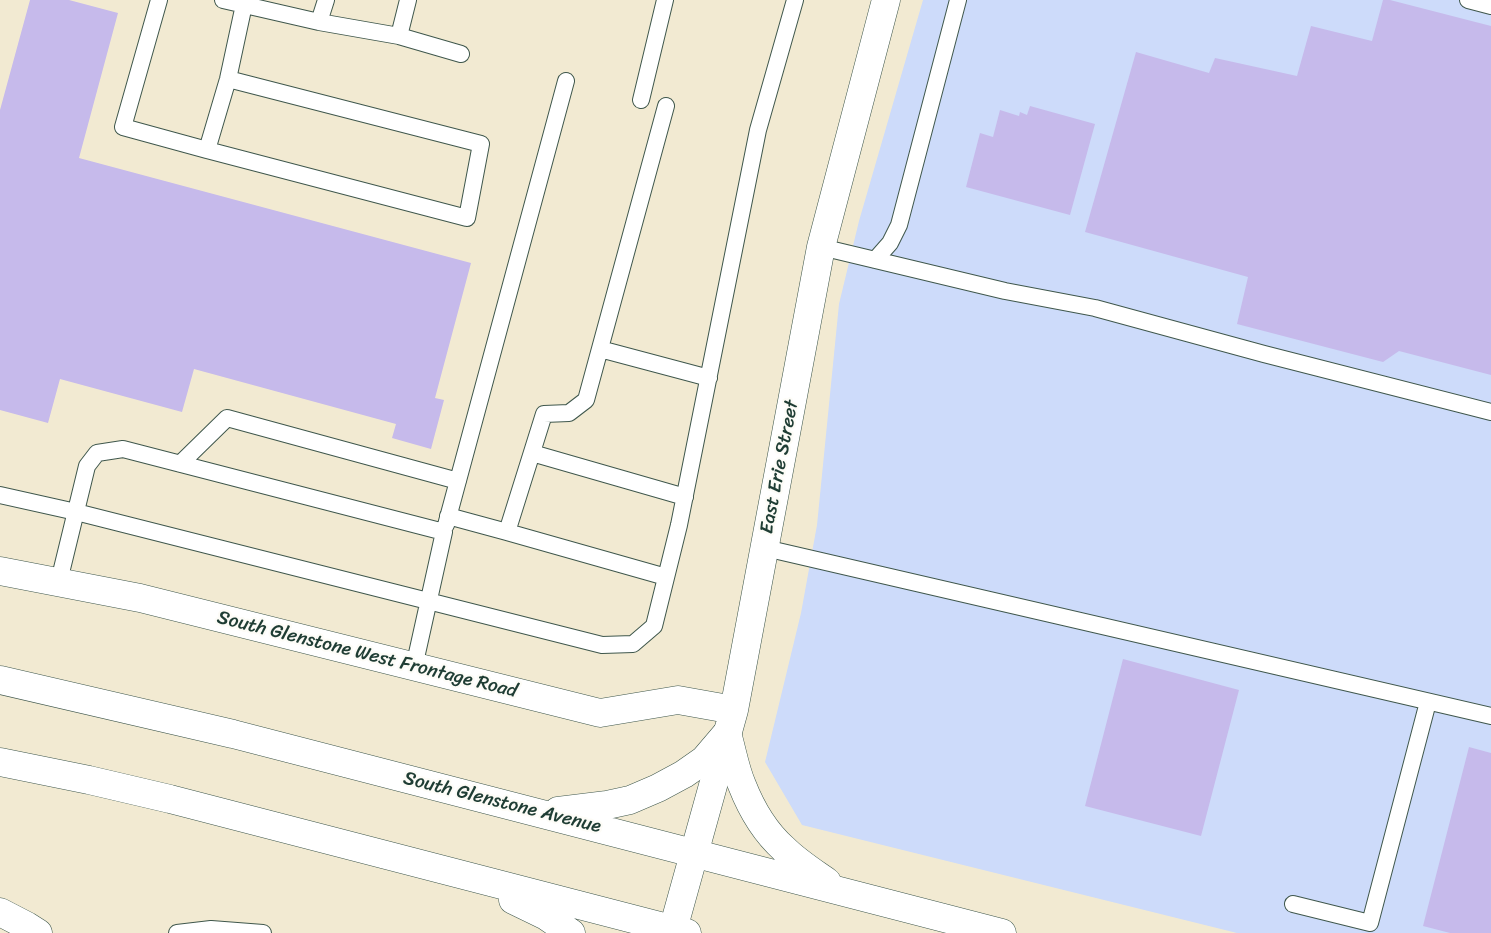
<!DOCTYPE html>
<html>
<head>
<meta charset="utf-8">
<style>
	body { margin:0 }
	canvas { display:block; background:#f2ead2 }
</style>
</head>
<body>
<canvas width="1491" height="933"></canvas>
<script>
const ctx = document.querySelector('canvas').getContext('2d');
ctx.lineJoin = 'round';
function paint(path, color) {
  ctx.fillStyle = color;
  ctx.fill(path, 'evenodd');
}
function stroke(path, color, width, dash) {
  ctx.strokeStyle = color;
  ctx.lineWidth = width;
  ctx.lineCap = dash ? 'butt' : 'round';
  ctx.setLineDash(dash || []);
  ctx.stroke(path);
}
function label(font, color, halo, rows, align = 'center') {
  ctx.font = font + ' Sriracha,sans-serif';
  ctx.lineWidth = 4.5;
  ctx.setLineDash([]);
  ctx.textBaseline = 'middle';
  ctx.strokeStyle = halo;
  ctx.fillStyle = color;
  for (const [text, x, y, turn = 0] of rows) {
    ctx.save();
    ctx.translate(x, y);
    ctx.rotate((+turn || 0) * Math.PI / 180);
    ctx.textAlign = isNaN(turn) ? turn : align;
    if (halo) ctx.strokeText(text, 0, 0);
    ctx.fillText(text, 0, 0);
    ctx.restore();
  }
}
const built = new Path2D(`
	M923,0H1491V933H1237L802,825L765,762L801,613L817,525L839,304L859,221Z`);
const building = new Path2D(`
	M30,0H69L118,13L79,158L471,263L435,398L444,400L431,449L392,438L396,424L194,369L182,412L60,379L48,423L0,410V110Z
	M1383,0H1390L1491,26V375L1399,351L1383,362L1237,324L1248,277L1085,232L1136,52L1209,73L1215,58L1297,76L1311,26L1372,41Z
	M1030,106L1095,124L1070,215L966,187L980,133L993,137L1000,110L1019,116L1020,112L1027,115Z
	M1123,659L1239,690L1201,836L1085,806Z
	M1469,747L1491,753V933H1450L1423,926Z`);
const service = new Path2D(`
	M159,0L123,127L207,150
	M223,0L319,22L399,36L461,54
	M1468,0L1491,6
	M319,22L326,0
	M399,36L408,0
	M228,79L481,144L467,218L207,150L228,79L245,0
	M641,100L665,0
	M821,247L1005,291L1095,308L1264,354L1491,412
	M875,260L890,243L899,225L958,0
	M600,349L709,378
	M532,453L685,497
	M180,464L227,418L458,481
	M0,495L76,512L602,645L633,644L654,626L679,525L758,130L795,0
	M448,516L507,532L544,414L569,413L586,400L666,106
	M446,525L566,81
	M507,532L666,577
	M765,548L1491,716
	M59,581L87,466L97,453L123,449L444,532L414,667
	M1293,904L1370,923L1428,702
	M177,933L211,929L263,933`);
const minor = new Path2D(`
	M0,571L140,598L600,713L678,700L734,710
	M0,912L27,926L38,933
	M672,933L734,710L821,247L886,0`);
const primary = new Path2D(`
	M0,680L233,734L1002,933
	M727,733C732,750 735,769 742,785C751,808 765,832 784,849C797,862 813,872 827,882
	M0,762L89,780L170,799L687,933
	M558,811L607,805L630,800L658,788L684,774L704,760L727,733
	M513,900L546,916L571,933`);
const streetNames = [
	["East Erie Street",780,467,-79],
	["South Glenstone West Frontage Road",367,655,14],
	["South Glenstone Avenue",502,803,14]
];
paint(built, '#cddbfa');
paint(building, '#c6baeb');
stroke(service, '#3f574c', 18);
stroke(minor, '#3f574c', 29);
stroke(primary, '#3f574c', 29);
stroke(service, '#fff', 16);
stroke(minor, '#fff', 28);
stroke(primary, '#fff', 28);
label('19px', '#1f3d34', '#fdfcf7', streetNames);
</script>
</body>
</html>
